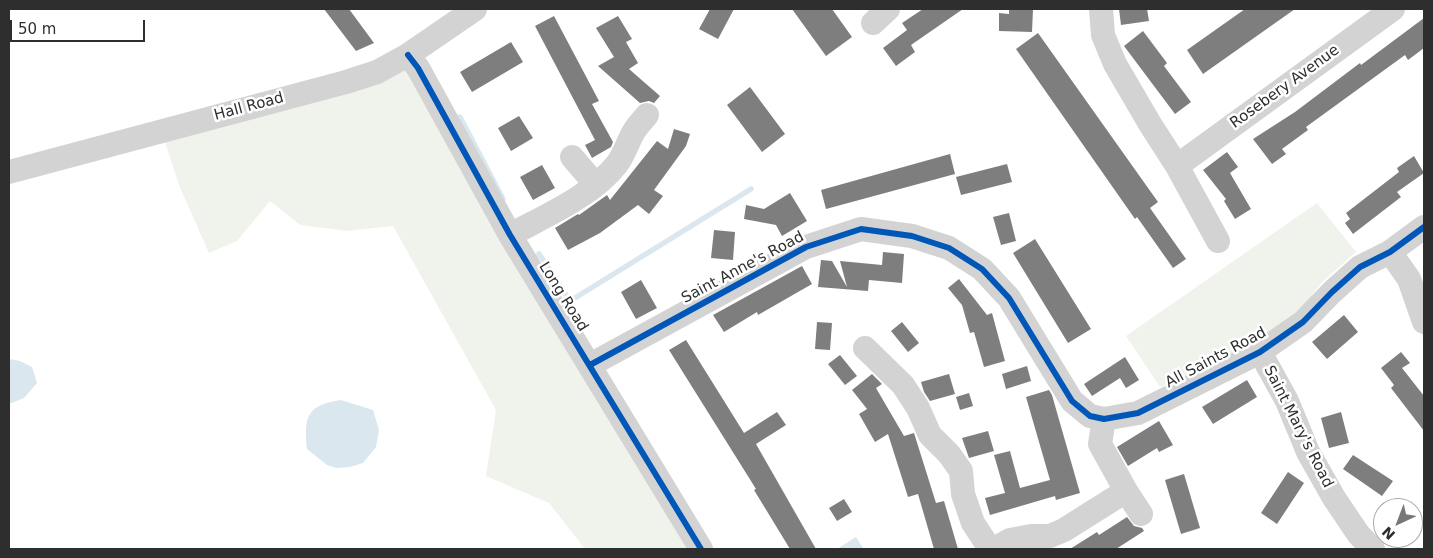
<!DOCTYPE html>
<html>
<head>
<meta charset="utf-8">
<style>
	body { margin:0 }
	#map { position:relative; width:1433px; height:558px; overflow:hidden; background:#fff; font-family:"DejaVu Sans",sans-serif }
	canvas { display:block }
	.frame { position:absolute; inset:0; border:10px solid #2e2e2e; pointer-events:none }
	.north { position:absolute; left:1373px; top:498px; width:50px; height:50px; box-sizing:border-box; background:#fff; border:1px solid #ababab; border-radius:50%; rotate:223deg; font-size:14px; font-weight:700; line-height:20px; text-align:center; color:#2e2e2e }
	.north::after { content:''; display:block; margin:auto; width:18px; height:22px; background:#777; clip-path:polygon(50% 0,100% 100%,50% 72%,0 100%) }
	.scale { position:absolute; left:10px; top:20px; width:135px; height:22px; box-sizing:border-box; border:2px solid #2e2e2e; border-top:0; padding-left:6px; font-size:15px; line-height:18px; white-space:nowrap; color:#2e2e2e; -webkit-text-stroke:4px #fff; paint-order:stroke }
</style>
</head>
<body>
<div id="map">
<canvas width="1433" height="558"></canvas>
<div class="frame"></div>
<div class="north">N</div>
<div class="scale">50 m</div>
</div>
<script>
const ctx = document.querySelector('canvas').getContext('2d');
ctx.lineJoin = 'round';
function paint(path, color) {
  ctx.fillStyle = color;
  ctx.fill(path, 'evenodd');
}
function stroke(path, color, width, dash) {
  ctx.strokeStyle = color;
  ctx.lineWidth = width;
  ctx.lineCap = dash ? 'butt' : 'round';
  ctx.setLineDash(dash || []);
  ctx.stroke(path);
}
function label(font, color, halo, rows, align = 'center') {
  ctx.font = font + ' "DejaVu Sans",sans-serif';
  ctx.lineWidth = 5;
  ctx.setLineDash([]);
  ctx.textBaseline = 'middle';
  ctx.strokeStyle = halo;
  ctx.fillStyle = color;
  for (const [text, x, y, turn = 0] of rows) {
    ctx.save();
    ctx.translate(x, y);
    ctx.rotate((+turn || 0) * Math.PI / 180);
    ctx.textAlign = isNaN(turn) ? turn : align;
    if (halo) ctx.strokeText(text, 0, 0);
    ctx.fillText(text, 0, 0);
    ctx.restore();
  }
}
const green = new Path2D(`
	M405,68L687,549H585L549,503L486,476L496,410L393,226L347,231L300,225L270,201L237,241L209,253L179,185L164,139Z
	M1317,203L1356,252L1321,283L1304,306L1262,338L1197,371L1160,387L1126,336Z`);
const water = new Path2D(`
	M9,359L20,361L32,367L37,383L24,398L9,404Z
	M341,400L373,410L379,430L376,447L363,463L350,467L336,468L327,465L307,449C304,417 306,405 341,400Z
	M856,537L863,548L860,549H837Z`);
const stream = new Path2D(`
	M460,117L503,199
	M539,254L570,301L751,189`);
const building = new Path2D(`
	M324,9H349L374,43L356,51Z
	M710,9H734L718,39L699,29Z
	M792,9H832L852,37L826,56Z
	M923,9H963L911,45L915,52L896,66L883,48L907,30L902,23Z
	M1009,9H1033L1032,32L999,31V13L1009,14Z
	M1119,9H1147L1149,21L1121,25Z
	M1245,9H1295L1203,74L1187,50Z
	M554,16L599,101L592,104L613,142L611,147L592,158L585,145L595,140L535,26Z
	M618,16L632,39L626,42L638,63L629,69L660,96L654,103L649,101L640,103L598,66L614,57L596,28Z
	M1424,18V48L1408,60L1405,55L1306,127L1308,130L1282,149L1286,154L1272,164L1253,139L1295,112L1360,63L1361,65Z
	M1143,31L1167,63L1164,66L1191,102L1175,114L1124,46Z
	M1038,33L1158,202L1150,208L1186,259L1173,268L1137,217L1135,219L1016,49Z
	M511,42L523,62L472,92L460,72Z
	M750,87L785,134L762,152L727,105Z
	M519,116L533,138L511,151L498,128Z
	M674,129L690,134L686,146L654,190L663,196L649,214L638,205L600,233L568,250L555,228L578,214L579,215L607,195L610,200L657,141L668,149Z
	M1227,152L1238,167L1230,173L1251,209L1235,219L1224,201L1226,199L1203,170Z
	M950,154L955,174L826,209L821,190Z
	M1414,156L1424,173L1397,192L1401,197L1353,234L1345,223L1350,219L1346,213L1399,172L1397,168Z
	M1007,164L1012,182L961,195L956,177Z
	M542,165L555,188L533,200L520,177Z
	M790,193L807,221L782,236L776,225L744,219L746,205L764,209Z
	M1009,213L1016,241L1001,245L993,217Z
	M714,230L735,232L733,260L711,258Z
	M1035,239L1091,329L1068,343L1013,253Z
	M883,252L904,254L902,283L869,280L868,291L818,287L821,260L832,261L847,287L840,261L882,265Z
	M802,266L812,284L758,315L757,312L724,332L713,315Z
	M959,279L987,315L992,313L1005,361L984,367L974,332L970,333L962,305L948,288Z
	M641,280L657,308L636,319L621,292Z
	M1344,315L1358,332L1327,359L1312,342Z
	M817,322L832,323L830,350L815,349Z
	M902,322L919,343L908,352L891,331Z
	M686,340L744,433L777,412L786,425L756,444L816,549H790L754,490L756,489L669,350Z
	M1401,352L1410,363L1402,368L1424,396V431L1391,388L1394,385L1381,368Z
	M840,355L857,376L845,385L828,364Z
	M1125,357L1139,380L1126,388L1120,378L1092,396L1084,384Z
	M1027,366L1031,381L1006,389L1002,374Z
	M872,374L882,384L876,388L904,436L914,433L936,503L944,501L958,549H934L918,494L908,497L888,434L875,442L859,414L867,409L852,390Z
	M949,374L955,394L930,401L924,392L921,382Z
	M1247,380L1257,397L1213,424L1202,407Z
	M1049,390L1052,395L1080,493L1056,500L1055,496L990,515L985,498L1005,493L994,455L1010,451L1020,488L1050,480L1026,397Z
	M969,393L973,406L960,410L956,397Z
	M1341,412L1349,443L1329,448L1321,418Z
	M1159,421L1173,445L1159,452L1157,448L1128,466L1117,447Z
	M988,431L994,451L969,458L962,438Z
	M1353,455L1393,481L1382,496L1343,469Z
	M1288,472L1304,483L1277,524L1261,513Z
	M1184,474L1200,528L1181,534L1165,480Z
	M844,499L852,512L837,521L829,508Z
	M1127,517L1134,526L1142,528L1144,531L1116,549H1070L1097,532L1099,535Z`);
const minor = new Path2D(`
	M1101,9L1103,35L1115,64L1150,124L1177,166L1218,241
	M873,23L888,9
	M408,55L418,68L510,235L701,549
	M572,157L596,185
	M1177,166L1393,9
	M9,172L346,82L377,72L408,55L475,9
	M510,235C545,216 592,196 617,164C624,155 627,144 633,133C636,127 642,121 647,115
	M1390,252L1409,279L1424,322
	M865,348L903,385L918,408L930,435L949,454L961,471L963,494L973,523L990,549
	M1260,352L1287,401L1308,452L1334,498L1359,535L1373,549
	M590,365L806,247L861,229L912,236L949,248L982,269L1009,298L1072,401L1090,416L1104,419L1138,413L1260,352L1303,322L1332,292L1360,267L1390,252L1424,227
	M1104,419L1100,444L1126,491L1141,514
	M994,549L1010,540L1031,536H1050L1064,530L1126,491`);
const cycleway = new Path2D(`
	M408,55L418,68L510,235L701,549
	M590,365L806,247L861,229L912,236L949,248L982,269L1009,298L1072,401L1090,416L1104,419L1138,413L1260,352L1303,322L1332,292L1360,267L1390,252L1424,227`);
const streetNames = [
	["Rosebery Avenue",1285,87,-36],
	["Hall Road",249,107,-15],
	["Saint Anne's Road",743,268,-28],
	["Long Road",563,297,58],
	["All Saints Road",1216,358,-28],
	["Saint Mary's Road",1298,427,63]
];
paint(green, '#f0f3ec');
paint(water, '#dbe7ee');
stroke(stream, '#dbe7ee', 5.5);
paint(building, '#7e7e7e');
stroke(minor, '#d3d3d3', 24);
stroke(cycleway, '#0057b8', 6);
label('15px', '#2e2e2e', '#fff', streetNames);
</script>
</body>
</html>
